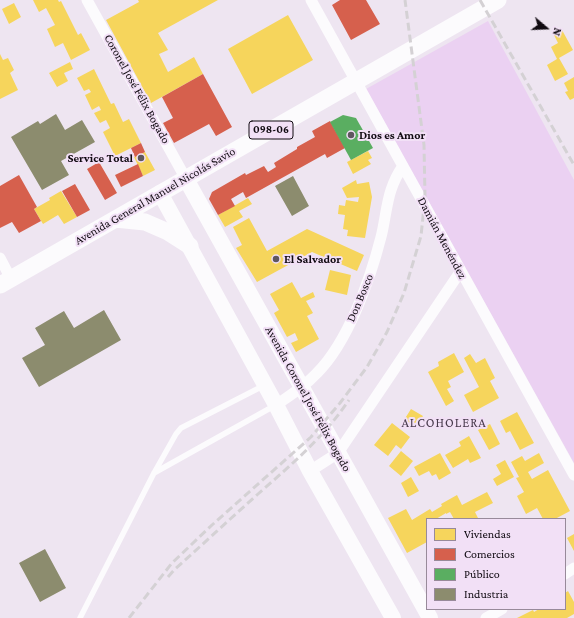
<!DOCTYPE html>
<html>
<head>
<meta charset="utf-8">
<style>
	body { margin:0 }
	#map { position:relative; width:574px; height:618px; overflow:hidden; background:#eee5f1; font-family:"Crimson Pro",serif }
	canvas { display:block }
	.legend { position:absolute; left:426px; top:518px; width:140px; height:92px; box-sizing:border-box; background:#f2e0f6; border:1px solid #988a9a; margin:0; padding:5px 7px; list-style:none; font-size:12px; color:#100a11 }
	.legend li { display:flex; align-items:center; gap:8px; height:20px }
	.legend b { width:20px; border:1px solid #988a9a }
	.north { position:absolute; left:526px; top:8px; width:40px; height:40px; -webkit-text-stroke:3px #f2e0f6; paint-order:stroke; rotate:109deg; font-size:11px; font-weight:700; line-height:16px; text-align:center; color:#100a11 }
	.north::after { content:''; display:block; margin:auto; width:14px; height:18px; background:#100a11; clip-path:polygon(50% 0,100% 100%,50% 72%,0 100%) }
</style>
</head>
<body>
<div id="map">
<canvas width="574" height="618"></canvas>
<ul class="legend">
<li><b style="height:11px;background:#f6d55c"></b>Viviendas</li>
<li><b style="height:11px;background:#d6604d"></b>Comercios</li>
<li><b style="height:11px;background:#5aae61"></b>Público</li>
<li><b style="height:11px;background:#8c8c6e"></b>Industria</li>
</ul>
<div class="north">N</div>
</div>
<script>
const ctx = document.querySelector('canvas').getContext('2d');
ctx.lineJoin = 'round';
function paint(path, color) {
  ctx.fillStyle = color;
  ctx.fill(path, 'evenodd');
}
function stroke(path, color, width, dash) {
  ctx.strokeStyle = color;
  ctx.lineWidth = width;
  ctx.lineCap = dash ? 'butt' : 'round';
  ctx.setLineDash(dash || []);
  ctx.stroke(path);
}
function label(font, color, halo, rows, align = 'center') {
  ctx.font = font + ' "Crimson Pro",serif';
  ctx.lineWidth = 4;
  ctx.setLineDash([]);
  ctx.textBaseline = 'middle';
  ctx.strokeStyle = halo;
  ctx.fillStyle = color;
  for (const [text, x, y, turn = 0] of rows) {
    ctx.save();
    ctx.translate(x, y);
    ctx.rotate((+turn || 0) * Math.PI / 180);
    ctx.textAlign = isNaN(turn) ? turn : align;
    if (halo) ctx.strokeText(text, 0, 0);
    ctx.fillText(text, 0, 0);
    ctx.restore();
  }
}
const green = new Path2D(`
	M488,21L574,180V463L366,89Z`);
const homes = new Path2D(`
	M33,0H58L59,2L61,1L78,35L81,33L90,50L71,60L63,43L55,47L47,29L55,25L46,8L39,12Z
	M138,0H218L158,33L168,50L159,54L168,72L194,57L203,74L151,103L106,20L139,2Z
	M14,3L21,17L9,24L2,9Z
	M288,15L313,60L252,94L228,49Z
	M562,30L573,50L559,58L568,74L555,81L547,65L557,59L551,47L558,43L554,35Z
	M0,54L3,60L8,58L14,70L10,73L18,90L0,99Z
	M70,62L73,69L64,73L68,81L57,87L49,73Z
	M94,69L111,104L114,103L123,122L129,119L141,143L115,156L103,132L110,128L106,120L100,123L94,113L101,110L99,106L92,110L85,95L91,92L89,89L84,91L77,78Z
	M574,77V98L570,100L565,92L568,91L564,83Z
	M368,151L372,158L368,160L371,164L353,174L347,162Z
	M145,152L155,170L143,176L134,157Z
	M356,180L357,184L369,182L372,197L365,238L347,236L348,230L343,229L345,215L338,214L339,205L345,206L346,200L358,202L359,197L347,198L342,188Z
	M61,191L77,217L64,224L58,215L43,224L34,209L50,200L49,198Z
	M248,198L252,204L239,211L243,217L225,227L218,215Z
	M249,218L267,251L307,229L364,255L357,271L312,252L257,282L236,248L242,245L233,227Z
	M330,270L351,275L347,295L325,290Z
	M292,282L301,298L313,292L315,297L306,301L313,313L307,316L319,339L296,352L291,343L298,340L295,333L287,337L274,313L279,310L270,294Z
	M454,353L464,372L448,381L451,387L447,389L454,401L446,406L428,372L439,366L438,362Z
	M470,354L476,363L485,358L495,378L490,381L499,398L473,412L464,395L479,387L464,358Z
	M411,409L423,416L416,427L404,420Z
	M517,412L534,443L520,450L510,431L506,433L500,421Z
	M392,423L410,437L401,449L396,445L388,456L374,445Z
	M490,424L500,444L489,450L478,430Z
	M469,436L481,458L470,463L468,459L453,468L445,455L461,446L459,442Z
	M401,451L413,461L401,476L389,466Z
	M440,453L451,473L439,480L436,474L432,476L429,471L419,476L414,467Z
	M539,453L544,463L528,472L532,479L548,470L570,511L555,519H543L537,508L526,514L517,496L524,492L516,478L519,477L511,462L522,456L525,461Z
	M505,460L514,477L497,486L493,479L501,474L496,465Z
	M411,477L419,491L408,497L401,483Z
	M487,492L493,503L475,512L478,518L454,519L450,512L446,514V513L436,519H427V542L407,553L388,518L406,509L412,520L430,509L432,512L442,506L441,504L457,495L462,505Z
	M574,534V551L567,538Z
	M568,591L574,602V614L567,618H517L533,610L534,612L539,609H565V593Z`);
const shops = new Path2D(`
	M340,0H366L380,24L351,40L332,5Z
	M203,74L232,127L216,136L209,124L174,143L163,123L173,118L162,97Z
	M330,121L345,148L327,158L325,154L246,198L243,192L231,199L235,206L218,215L209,199L212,192L245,173L246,175L264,166L268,172L276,167L274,163L297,149V147L315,137L312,131Z
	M141,143L145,152L135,157L131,148Z
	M99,162L117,193L105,200L87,169Z
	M138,164L143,176L121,187L115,175Z
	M19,175L37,207L34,209L41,221L19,233L12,222L0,228V186Z
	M75,184L90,210L77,217L62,191Z`);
const public = new Path2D(`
	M343,115L356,118L373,148L351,160L330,122Z`);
const industry = new Path2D(`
	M56,114L65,130L82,120L95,142L61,161L69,175L42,190L11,137L38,121L40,124Z
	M293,176L309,206L292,216L275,186Z
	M104,310L121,340L39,387L22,358L45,345L35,328L64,311L74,328Z
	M45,549L66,588L40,602L19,563Z`);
const lane = new Path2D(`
	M154,473L274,406
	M80,618L154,473L176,434L181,428L263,386`);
const street = new Path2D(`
	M87,0L186,179
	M311,0C398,159 486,317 574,475
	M0,258L11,279
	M276,405C291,395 305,386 317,373C348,342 370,280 381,237C385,222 386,205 391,190C394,181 398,173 403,166
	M310,471L338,453L460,272
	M565,574L574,568
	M486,618L502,609`);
const secondary = new Path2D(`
	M186,179L430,618
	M160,193L276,405L310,471L393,618`);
const primary = new Path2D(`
	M115,219L145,222L168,232L190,246
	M0,285L498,0`);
const rail = new Path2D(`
	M480,0L574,165
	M168,577L174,570C202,545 230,519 258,494C291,465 324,437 349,400
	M129,618L172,563L212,525L311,437L340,403L367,367L387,332L404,293L421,236L425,197L424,145L405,0`);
const markers = [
	[351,135,4,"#5e575f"],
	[141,158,4,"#5e575f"],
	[276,259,4,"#5e575f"]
];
const shields = [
	[271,130,44]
];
const shieldNames = [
	["098-06",271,130]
];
const streetNames = [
	["Coronel José Félix Bogado",137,89,61],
	["Avenida General Manuel Nicolás Savio",155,196,-30],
	["Damián Menéndez",442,238,62],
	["Don Bosco",360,298,-67],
	["Avenida Coronel José Félix Bogado",308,399,61]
];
const poiNames = [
	["Dios es Amor",359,135],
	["Service Total",133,158,"right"],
	["El Salvador",284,259]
];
const neighbourhoodNames = [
	["ALCOHOLERA",444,423]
];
paint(green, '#ebd1f2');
paint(homes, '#f6d55c');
paint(shops, '#d6604d');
paint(public, '#5aae61');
paint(industry, '#8c8c6e');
stroke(lane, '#fcfbfd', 5.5);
stroke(street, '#fcfbfd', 11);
stroke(secondary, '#fcfbfd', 16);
stroke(primary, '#fcfbfd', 17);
stroke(rail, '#d4d1d4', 3, [8, 4]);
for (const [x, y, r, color] of markers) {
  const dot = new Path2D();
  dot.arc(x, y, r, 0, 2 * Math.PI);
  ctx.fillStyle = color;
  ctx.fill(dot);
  stroke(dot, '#f2e0f6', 1.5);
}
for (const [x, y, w] of shields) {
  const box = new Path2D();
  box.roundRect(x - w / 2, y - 9, w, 18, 3);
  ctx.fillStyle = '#f2e0f6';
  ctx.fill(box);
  stroke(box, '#100a11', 1);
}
label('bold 11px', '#100a11', null, shieldNames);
label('12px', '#100a11', '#f2e0f6', streetNames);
label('bold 12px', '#100a11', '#f2e0f6', poiNames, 'left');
ctx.letterSpacing = '1px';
label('13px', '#493b4d', '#f2e0f6', neighbourhoodNames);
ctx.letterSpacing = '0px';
</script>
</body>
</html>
